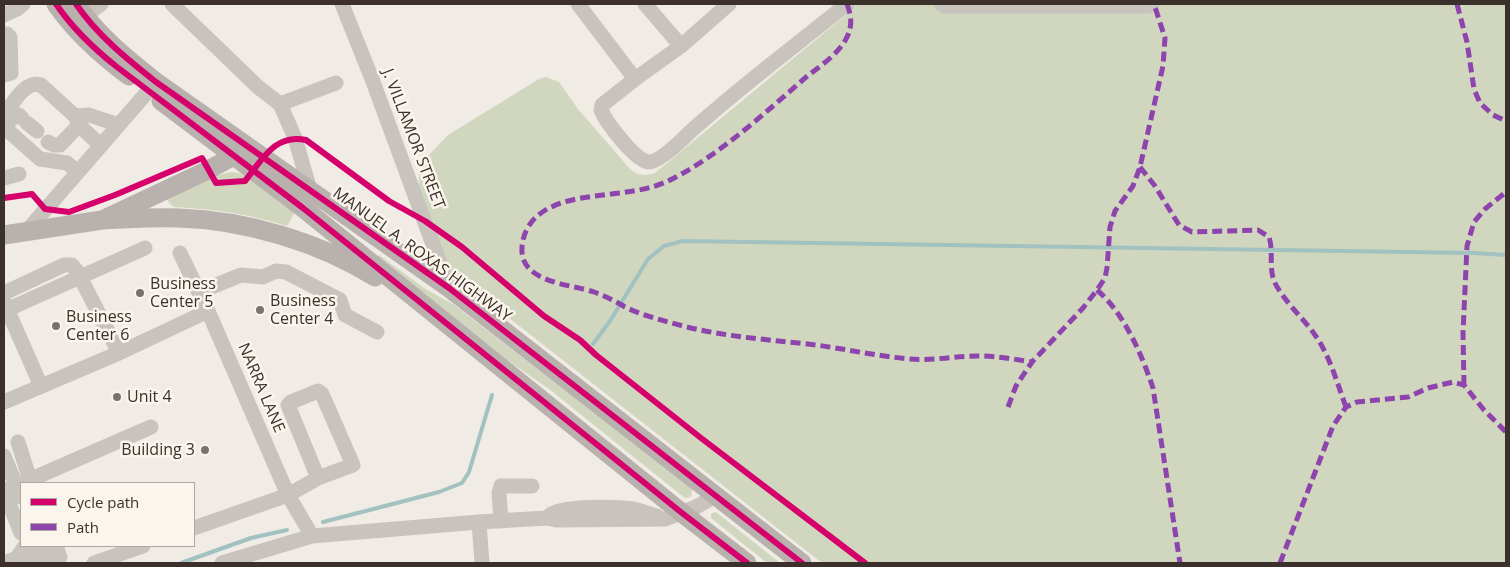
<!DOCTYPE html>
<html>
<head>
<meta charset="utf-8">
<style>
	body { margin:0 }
	#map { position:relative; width:1510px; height:567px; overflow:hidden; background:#f0ebe5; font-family:"Open Sans",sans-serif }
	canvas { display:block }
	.frame { position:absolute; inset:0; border:5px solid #3b302b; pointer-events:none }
	.legend { position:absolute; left:20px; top:482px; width:175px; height:65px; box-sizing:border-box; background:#fbf5ee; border:1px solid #aea6a0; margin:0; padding:6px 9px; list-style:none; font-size:15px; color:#3b302b }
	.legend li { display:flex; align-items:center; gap:10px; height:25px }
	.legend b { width:25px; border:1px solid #aea6a0 }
</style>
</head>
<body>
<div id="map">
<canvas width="1510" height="567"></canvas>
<div class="frame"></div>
<ul class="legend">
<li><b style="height:6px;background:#d6006c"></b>Cycle path</li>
<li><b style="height:6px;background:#8e44ad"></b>Path</li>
</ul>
</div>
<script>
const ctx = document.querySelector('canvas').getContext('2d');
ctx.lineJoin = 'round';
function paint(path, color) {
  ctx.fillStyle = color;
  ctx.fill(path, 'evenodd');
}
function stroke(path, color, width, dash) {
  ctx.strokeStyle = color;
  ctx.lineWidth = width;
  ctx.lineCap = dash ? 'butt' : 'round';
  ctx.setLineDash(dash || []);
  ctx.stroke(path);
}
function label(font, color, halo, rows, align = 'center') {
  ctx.font = font + ' "Open Sans",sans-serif';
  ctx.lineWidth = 5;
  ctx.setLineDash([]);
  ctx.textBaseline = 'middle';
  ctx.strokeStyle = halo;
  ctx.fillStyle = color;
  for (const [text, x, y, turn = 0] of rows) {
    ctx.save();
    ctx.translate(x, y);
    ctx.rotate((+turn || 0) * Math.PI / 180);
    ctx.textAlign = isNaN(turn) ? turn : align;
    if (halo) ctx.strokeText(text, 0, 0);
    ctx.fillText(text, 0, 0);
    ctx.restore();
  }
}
const green = new Path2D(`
	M850,4H1506V563H822L449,271L419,190V175L429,155L448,135L539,79L546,77L559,82L578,109L631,170C640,176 645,176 655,173L847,14Z
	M231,172L239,173L246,176L295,212L287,226C248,214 215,209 174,207L170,204L167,199L215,176Z
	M379,255L424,288L454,305L691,487L692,490L691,497L685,498L681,495L549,389L507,360L377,257Z
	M714,512L717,513L780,563H767L711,518V514Z`);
const stream = new Path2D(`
	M593,344L610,321L648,259L664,246L683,241L1474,253L1506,255
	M323,522L439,492L462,483L469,472L492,395
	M181,563L251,538L287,530`);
const minor = new Path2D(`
	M172,4L258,87L280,104L336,83
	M342,4L372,79L449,288
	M578,4L635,79L681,46L729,4
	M645,4L681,46
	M941,4L945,6H1147L1152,4
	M4,15L17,9L23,4
	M84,16L101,4
	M4,34H7L10,37L11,73L4,75
	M635,79L602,105L601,110C606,122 635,161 649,162C660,162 683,139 691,131C741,86 795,46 847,4
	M280,104L295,138L310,190
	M4,115C13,104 24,80 41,85L75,116L79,125L101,146
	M75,116L89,115L119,125
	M27,123L37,131
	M4,127L40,159L67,163L78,172
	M4,128L14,116L19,115L22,118
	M48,142L54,145H60L79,125
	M4,178L19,174
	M26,232L156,82
	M180,253L208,311L288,495L312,536
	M199,292L241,275L263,277L276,271L286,272L340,300L345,315L377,332
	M4,293L64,265H72L77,271L119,353
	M4,302L41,386
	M4,311L145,248
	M4,402L119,353L208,311
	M18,442L31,483
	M4,456L21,497
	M4,491L151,427
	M4,491L21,533
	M550,515C563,505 617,507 634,509C642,511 649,514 657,516
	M501,521L499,493L501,486H532
	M479,522L482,563
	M194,528L288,495L318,478L353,465L322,394L318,391L291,402L288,405L318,478
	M27,546L33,563
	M42,546L49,563
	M56,546L60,557
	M4,563L17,558L25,546
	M94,563L143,546
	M222,563L312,536L479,522L547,518L556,520L665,519L696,507L715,496`);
const major = new Path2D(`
	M56,4C76,33 101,55 129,76
	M76,4C97,35 127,59 156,82L449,288L802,563
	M161,101L303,208L682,513L747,563
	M102,220C128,219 154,217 179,218C245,220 319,242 375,277
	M4,235L102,220L208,170L243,151`);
const quiet = new Path2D(`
	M847,4C851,15 853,25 847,37C839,54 820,66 805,78C765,113 716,158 668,181C630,199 577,190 544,211C531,219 523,232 522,247C519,283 571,284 594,292C605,296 615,301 625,307C640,314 656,319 672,323C717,336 761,339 808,344C842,348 875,356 910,359C932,361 956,356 978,356C996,356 1014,359 1032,362
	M1457,4L1467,42L1474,89L1480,103L1493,115L1506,121
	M1140,167L1155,186L1179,225L1192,232L1258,230L1269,237C1274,252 1268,268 1275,283C1284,301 1303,318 1315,335C1330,356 1337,383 1346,407
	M1097,290C1124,313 1142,355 1153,388L1180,563
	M1464,385L1463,333L1467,246L1474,222L1485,209L1506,192
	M1008,407L1016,386L1032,362L1083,308L1097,290L1105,278L1107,268L1110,227L1115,211L1133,186L1140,167L1163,66L1165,38L1154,4
	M1280,563L1333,426L1346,407L1357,402L1408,397L1428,388L1453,382L1464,385L1484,410L1506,432`);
const cycleway = new Path2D(`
	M56,4C73,29 93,48 117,67L303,208L682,513L747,563
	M76,4C97,35 127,59 156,82L449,288L802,563
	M4,198L32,194L45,209L69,212L115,195L202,158L216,183L245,181C262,160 275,133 306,140L389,201L425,221L462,247L544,316L580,340L596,355L701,438L865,563`);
const markers = [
	[140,293,5,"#7a716c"],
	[260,310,5,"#7a716c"],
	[56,326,5,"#7a716c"],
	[117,397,5,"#7a716c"],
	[205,450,5,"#7a716c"]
];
const streetNames = [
	["J. VILLAMOR STREET",413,139,69],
	["MANUEL A. ROXAS HIGHWAY",422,255,36],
	["NARRA LANE",261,388,67]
];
const poiNames = [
	["Business",150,284],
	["Center 5",150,302],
	["Business",270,301],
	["Center 4",270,319],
	["Business",66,317],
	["Center 6",66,335],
	["Unit 4",127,397],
	["Building 3",195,450,"right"]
];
paint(green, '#d1d6bf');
stroke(stream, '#a1c2c1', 4);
stroke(minor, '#c9c3be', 15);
stroke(major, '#b8b1ad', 19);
stroke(quiet, '#8e44ad', 5, [10, 5]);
stroke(cycleway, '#d6006c', 6);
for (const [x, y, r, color] of markers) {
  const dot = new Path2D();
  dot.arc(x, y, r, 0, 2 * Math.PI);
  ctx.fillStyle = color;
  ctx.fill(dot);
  stroke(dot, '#fbf5ee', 2);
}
label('16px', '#3b302b', '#fbf5ee', streetNames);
label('16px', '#3b302b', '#fbf5ee', poiNames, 'left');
</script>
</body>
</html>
